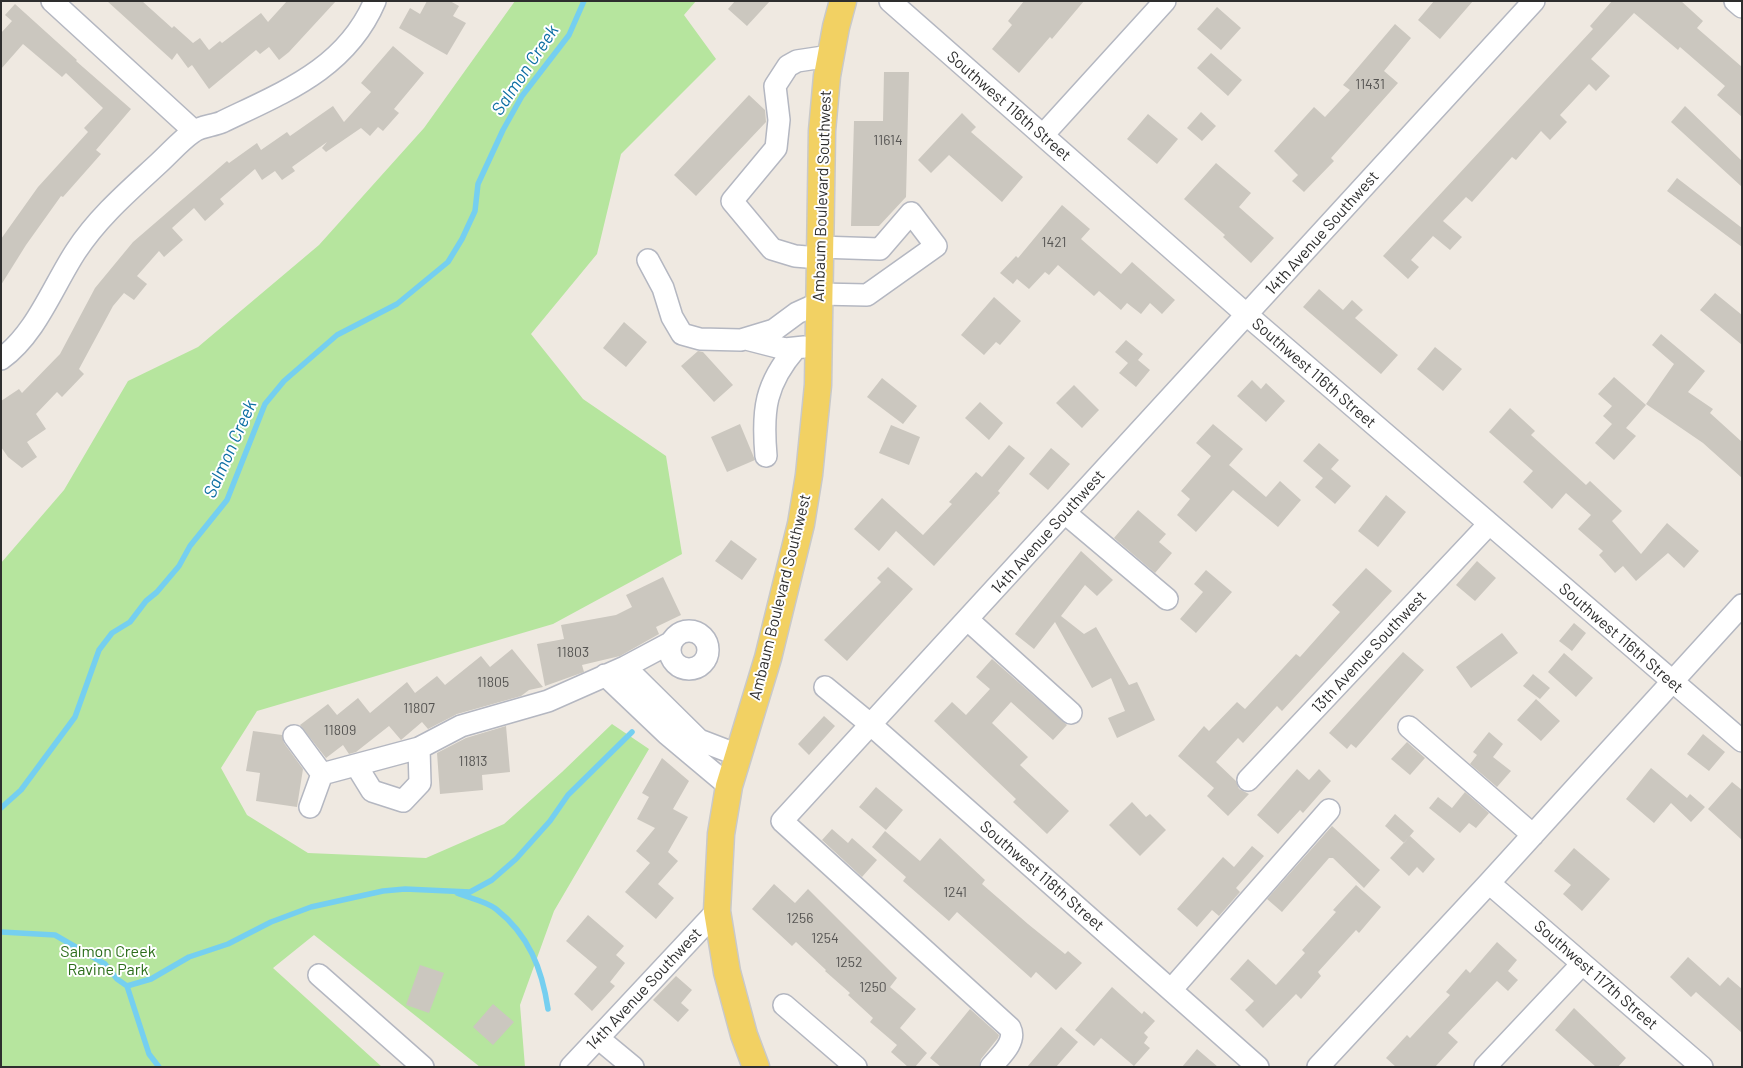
<!DOCTYPE html>
<html>
<head>
<meta charset="utf-8">
<style>
	body { margin:0 }
	#map { position:relative; width:1743px; height:1068px; overflow:hidden; background:#efe9e1; font-family:Barlow,sans-serif }
	canvas { display:block }
	.frame { position:absolute; inset:0; border:2px solid #2e2e2e; pointer-events:none }
</style>
</head>
<body>
<div id="map">
<canvas width="1743" height="1068"></canvas>
<div class="frame"></div>
</div>
<script>
const ctx = document.querySelector('canvas').getContext('2d');
ctx.lineJoin = 'round';
function paint(path, color) {
  ctx.fillStyle = color;
  ctx.fill(path, 'evenodd');
}
function stroke(path, color, width, dash) {
  ctx.strokeStyle = color;
  ctx.lineWidth = width;
  ctx.lineCap = dash ? 'butt' : 'round';
  ctx.setLineDash(dash || []);
  ctx.stroke(path);
}
function label(font, color, halo, rows, align = 'center') {
  ctx.font = font + ' Barlow,sans-serif';
  ctx.lineWidth = 4;
  ctx.setLineDash([]);
  ctx.textBaseline = 'middle';
  ctx.strokeStyle = halo;
  ctx.fillStyle = color;
  for (const [text, x, y, turn = 0] of rows) {
    ctx.save();
    ctx.translate(x, y);
    ctx.rotate((+turn || 0) * Math.PI / 180);
    ctx.textAlign = isNaN(turn) ? turn : align;
    if (halo) ctx.strokeText(text, 0, 0);
    ctx.fillText(text, 0, 0);
    ctx.restore();
  }
}
const green = new Path2D(`
	M515,1H696L684,15L716,59L621,154L597,254L531,334L583,399L666,456L682,554L553,624L257,711L221,768L247,815L308,853L426,858L504,824L562,772L612,724L649,749L554,911L520,1005L525,1067H480L314,935L273,968L382,1067H1V563L64,490L128,381L198,347L319,245L424,128Z`);
const stream = new Path2D(`
	M1,808L21,790L75,717L99,650L112,633L130,622L146,601L157,592L179,566L190,546L227,500L265,404L284,381L337,335L397,304L448,262L462,239L475,211L478,184L503,130L522,96L569,35L584,1
	M457,893C469,898 486,901 496,909C529,935 542,969 548,1009
	M1,932L55,935L105,964L117,979L127,986L149,1054L159,1067
	M127,986L151,979L189,957L228,944L271,922L311,907L383,891L405,889L470,892L492,880L516,859L550,821L568,795L632,732`);
const building = new Path2D(`
	M107,1H142L172,28L174,26L193,43L200,38L209,50L220,41L222,43L261,13L268,22L287,1H336L289,52L279,60L269,47L260,54L256,50L209,89L192,65L188,68L177,53L172,60Z
	M427,1H450L459,6L453,16L466,23L447,55L399,28L410,8L420,14Z
	M735,1H770L747,26L728,9Z
	M1024,1H1084L1052,39L1050,37L1019,73L992,49L1012,25L1008,21Z
	M1434,1H1473L1440,39L1418,20Z
	M1612,1H1681L1703,21L1697,28L1742,67V117L1717,95L1725,86L1680,47L1678,50L1634,13L1591,59L1610,76L1596,91L1589,84L1560,115L1567,122L1550,140L1541,131L1516,160L1512,157L1472,202L1466,197L1443,221L1462,237L1450,250L1433,236L1411,260L1419,267L1408,279L1383,256L1593,29L1590,26Z
	M15,4L77,60L76,61L131,109L96,150L101,154L63,197L61,196L26,245L1,285V239L38,187L88,132L84,128L103,108L66,73L62,77L23,44L1,69V33L12,21L5,15Z
	M1217,7L1241,28L1221,50L1197,29Z
	M1395,24L1411,38L1384,71L1398,83L1331,158L1334,161L1304,192L1292,181L1298,175L1274,151L1314,107L1325,117L1350,90L1343,85Z
	M393,46L424,73L394,109L399,113L383,131L378,127L370,136L361,128L326,152L322,148L327,142L292,167L295,171L282,180L275,171L262,180L255,169L220,199L224,204L205,221L194,208L172,228L183,240L164,257L159,251L137,276L147,284L134,300L124,293L113,306L79,369L84,374L62,397L57,392L36,414L46,429L27,442L37,457L22,468L8,457L1,447V401L19,389L22,393L60,354L95,288L133,242L227,161L229,163L257,143L261,150L287,132L290,136L333,106L344,122L371,92L361,83Z
	M1211,53L1242,80L1228,96L1197,68Z
	M884,72H909L906,197L879,226H851L854,121H883Z
	M749,95L765,110L766,122L696,196L674,175Z
	M1685,106L1742,161V187L1671,122Z
	M1201,112L1216,126L1202,141L1187,128Z
	M962,113L976,127L971,132L1023,177L1002,202L949,155L931,173L918,160Z
	M1148,114L1178,139L1157,164L1127,139Z
	M1216,163L1251,193L1239,207L1274,238L1251,263L1223,237L1225,235L1184,199Z
	M1677,178L1742,228V247L1667,191Z
	M1062,205L1090,229L1081,239L1121,274L1132,262L1175,300L1162,314L1150,303L1141,314L1127,303L1121,310L1099,291L1094,296L1058,265L1049,275L1045,272L1029,289L1017,279L1013,284L1000,273L1016,256L1018,258Z
	M1319,289L1343,310L1352,300L1363,310L1355,318L1398,355L1381,374L1303,307Z
	M1715,293L1742,315V345L1700,310Z
	M994,297L1021,321L1000,345L996,342L984,355L961,335Z
	M624,322L647,342L626,367L603,348Z
	M1661,334L1705,371L1688,392L1713,409L1710,413L1742,442V478L1703,443L1646,404L1674,364L1652,345Z
	M1126,340L1143,354L1138,360L1150,370L1136,387L1119,373L1128,363L1115,352Z
	M1435,347L1462,369L1443,391L1417,369Z
	M698,351L703,352L733,385L714,402L681,366Z
	M1614,377L1646,405L1626,428L1636,436L1614,460L1595,443L1612,424L1603,416L1612,406L1598,394Z
	M882,378L917,406L903,424L867,397Z
	M1252,380L1261,389L1266,383L1285,401L1266,422L1237,396Z
	M1074,385L1099,410L1082,428L1056,403Z
	M980,402L1003,423L989,440L965,418Z
	M1510,408L1535,431L1531,435L1586,485L1590,481L1622,511L1612,521L1641,554L1667,523L1699,551L1684,568L1668,553L1636,581L1623,566L1615,573L1599,555L1603,551L1578,529L1591,515L1566,493L1552,509L1523,482L1533,471L1489,432Z
	M740,424L755,460L727,472L711,437Z
	M1213,424L1243,449L1229,465L1266,497L1280,481L1301,500L1278,527L1233,490L1196,532L1177,515L1190,499L1181,491L1211,456L1196,443Z
	M891,425L920,437L909,465L879,453Z
	M1319,443L1339,460L1323,478L1303,461Z
	M1009,445L1025,458L998,491L1000,493L934,566L896,531L879,551L854,529L882,498L923,535L952,504L949,502L976,472L982,477Z
	M1051,448L1070,464L1048,490L1029,474Z
	M1331,469L1351,486L1335,504L1315,487Z
	M1386,495L1406,512L1378,547L1358,531Z
	M1138,510L1166,534L1159,542L1172,553L1155,573L1114,538Z
	M731,540L757,559L742,580L715,561Z
	M1081,551L1113,580L1097,596L1085,585L1061,616L1084,634L1096,627L1129,685L1137,682L1155,720L1117,738L1108,718L1125,711L1111,678L1092,688L1055,622L1034,649L1015,634Z
	M1477,561L1496,578L1475,601L1456,585Z
	M888,567L913,589L847,661L824,640L881,582L877,578Z
	M1366,568L1392,591L1282,711L1277,706L1243,743L1238,738L1216,762L1236,781L1239,789L1249,794L1228,816L1207,796L1214,788L1178,756L1204,726L1209,731L1237,702L1245,709L1296,654L1300,657L1340,612L1332,605Z
	M1206,570L1232,592L1196,633L1180,619L1203,592L1194,584Z
	M663,577L681,615L656,627L659,634L620,656L582,665L584,672L545,686L537,644L564,639L561,625L616,615L632,607L626,595Z
	M1574,623L1586,633L1572,651L1559,641Z
	M1502,633L1518,653L1471,688L1456,667Z
	M512,649L543,687L529,690L521,696L457,714L428,729L422,722L401,740L389,726L356,752L349,754L343,745L326,758L300,725L328,704L337,715L358,698L370,713L407,682L415,693L437,676L445,685L481,656L490,667Z
	M1403,652L1424,670L1356,748L1351,744L1347,749L1329,733Z
	M1564,653L1593,678L1576,697L1548,672Z
	M992,659L1067,725L1053,740L1011,702L992,723L1028,757L1020,765L1069,811L1047,834L1013,802L1016,799L934,721L952,702L966,715L990,689L976,677Z
	M1533,674L1550,688L1540,699L1523,686Z
	M1536,699L1560,721L1541,741L1517,720Z
	M824,716L835,726L809,755L798,744Z
	M506,726L510,772L482,775L483,790L440,794L437,753L466,738Z
	M253,731L282,735L284,743L303,769L297,807L256,801L260,773L246,771Z
	M1489,732L1503,744L1493,757L1511,771L1497,787L1470,764L1477,755L1473,752Z
	M1703,734L1725,752L1709,771L1687,754Z
	M1407,742L1425,758L1410,775L1391,759Z
	M662,758L689,781L673,809L688,817L668,852L678,861L658,884L674,898L656,919L625,892L650,863L636,851L655,828L637,819L649,797L642,793Z
	M1651,768L1687,798L1690,794L1705,807L1691,822L1671,803L1654,823L1626,799Z
	M1297,769L1309,780L1319,769L1331,781L1303,813L1300,810L1278,834L1257,815Z
	M1732,782L1742,790V840L1708,809Z
	M876,787L903,810L886,830L859,807Z
	M1465,792L1489,813L1476,828L1469,823L1460,833L1429,808L1438,797L1452,808Z
	M1132,802L1146,817L1150,814L1166,830L1140,856L1109,825Z
	M1395,814L1414,831L1404,843L1385,826Z
	M1332,826L1380,870L1364,888L1333,858H1329L1282,912L1267,899Z
	M832,829L848,843L852,838L877,860L862,877L822,840Z
	M885,831L920,861L940,838L985,880L982,884L1028,924L1065,954L1068,951L1082,963L1056,990L1036,972L1031,978L957,912L949,921L903,881L906,877L872,847Z
	M1410,836L1435,859L1423,873L1417,867L1409,876L1390,858Z
	M1252,846L1264,856L1236,888L1240,892L1219,916L1212,910L1197,927L1177,909L1223,857L1234,867Z
	M1574,848L1610,879L1582,911L1563,894L1571,885L1554,871Z
	M774,884L795,903L808,889L897,978L890,987L916,1009L900,1028L927,1053L915,1067H908L891,1052L897,1045L870,1022L873,1018L848,995L850,993L825,971L826,970L796,942L792,946L752,909Z
	M1356,885L1381,907L1359,933L1356,930L1318,972L1321,976L1301,999L1296,994L1263,1028L1245,1010L1254,1001L1230,979L1248,959L1276,985L1305,953L1302,950L1336,912L1333,910Z
	M588,915L624,946L616,955L625,963L610,982L615,986L592,1011L574,994L597,967L566,941Z
	M1497,942L1517,960L1508,971L1518,980L1508,991L1497,981L1448,1033L1458,1042L1435,1067H1396L1386,1058L1407,1035L1410,1038L1450,995L1446,992L1466,969L1470,973Z
	M1688,957L1720,986L1728,977L1742,989V1033L1696,992L1691,997L1670,977Z
	M420,965L444,973L429,1013L406,1005Z
	M676,976L692,990L681,1003L689,1010L678,1022L653,1000Z
	M1112,987L1142,1014L1144,1011L1155,1021L1144,1033L1148,1037L1144,1043L1150,1048L1134,1066L1101,1038L1094,1046L1075,1030Z
	M493,1004L514,1022L493,1045L473,1027Z
	M1574,1008L1626,1058L1618,1067H1596L1555,1030Z
	M970,1009L999,1035L998,1038L981,1059L979,1067H941L930,1058Z
	M1061,1027L1078,1042L1056,1067H1027Z
	M1197,1049L1218,1067H1182Z`);
const minor = new Path2D(`
	M52,1L194,131
	M890,1L1247,315L1742,741
	M1735,1L1742,7
	M1043,135L1165,1
	M819,258L795,256L772,249L732,201L776,148L779,120L775,86L788,66L797,61L830,56
	M648,260L663,288L672,317L682,334L700,339L741,340L774,330L797,313L819,303
	M819,294L867,295L936,246L911,213L880,249L819,247
	M746,339L785,349L804,347
	M1,359C36,334 53,286 76,251C99,216 130,190 159,163C170,153 181,140 193,132C201,126 213,126 222,122C284,92 346,69 375,1
	M766,456C762,410 765,384 796,348
	M1065,513L1167,599
	M968,620L1071,713
	M670 650a19 19 0 1 1 38 0a19 19 0 1 1-38 0Z
	M625,667L699,740L738,755
	M605,675L667,734L729,786
	M825,687L870,724L1258,1067
	M1409,727L1533,835
	M294,736L322,774L310,807
	M356,765L372,791L403,801L420,783L419,748
	M322,774L419,748L461,726L548,701L625,667L670,643
	M1248,780L1489,524
	M1489,883L1702,1067
	M319,975L423,1067
	M1171,990L1329,810
	M784,1005L856,1067
	M598,1038L633,1067
	M571,1067L717,911
	M991,1067C1000,1056 1017,1042 1010,1028L782,821L1534,1
	M1318,1067L1489,883L1742,605
	M1485,1067L1582,964`);
const major = new Path2D(`
	M756,1067L744,1035L727,972L717,911L721,834L729,786L768,658L801,524L809,475L818,385L822,131L827,76L836,27L843,1`);
const numberNames = [
	["11431",1370,84],
	["11614",888,140],
	["1421",1054,242],
	["11803",573,652],
	["11805",493,682],
	["11807",419,708],
	["11809",340,730],
	["11813",473,761],
	["1241",955,892],
	["1256",800,918],
	["1254",825,938],
	["1252",849,962],
	["1250",873,987]
];
const streetNames = [
	["Southwest 116th Street",1009,106,41],
	["Ambaum Boulevard Southwest",822,196,-88],
	["14th Avenue Southwest",1322,233,-48],
	["Southwest 116th Street",1314,373,41],
	["14th Avenue Southwest",1048,532,-48],
	["Ambaum Boulevard Southwest",780,597,-76],
	["Southwest 116th Street",1621,638,41],
	["13th Avenue Southwest",1369,652,-47],
	["Southwest 118th Street",1042,876,41],
	["Southwest 117th Street",1596,975,41],
	["14th Avenue Southwest",644,989,-47]
];
const parkNames = [
	["Salmon Creek",108,952],
	["Ravine Park",108,970]
];
const waterNames = [
	["Salmon Creek",525,70,-56],
	["Salmon Creek",230,449,-66]
];
paint(green, '#b6e59e');
stroke(stream, '#75cff0', 5.5);
paint(building, '#cbc7bf');
stroke(minor, '#b4b7c1', 24);
stroke(major, '#c9c9c9', 29);
stroke(minor, '#fff', 21);
stroke(major, '#f2d163', 26);
label('14px', '#555452', null, numberNames);
label('16px', '#2e2e2e', '#fff', streetNames);
label('16px', '#2c6e1b', '#fff', parkNames);
label('italic 18px', '#0d6fa3', '#fff', waterNames);
</script>
</body>
</html>
